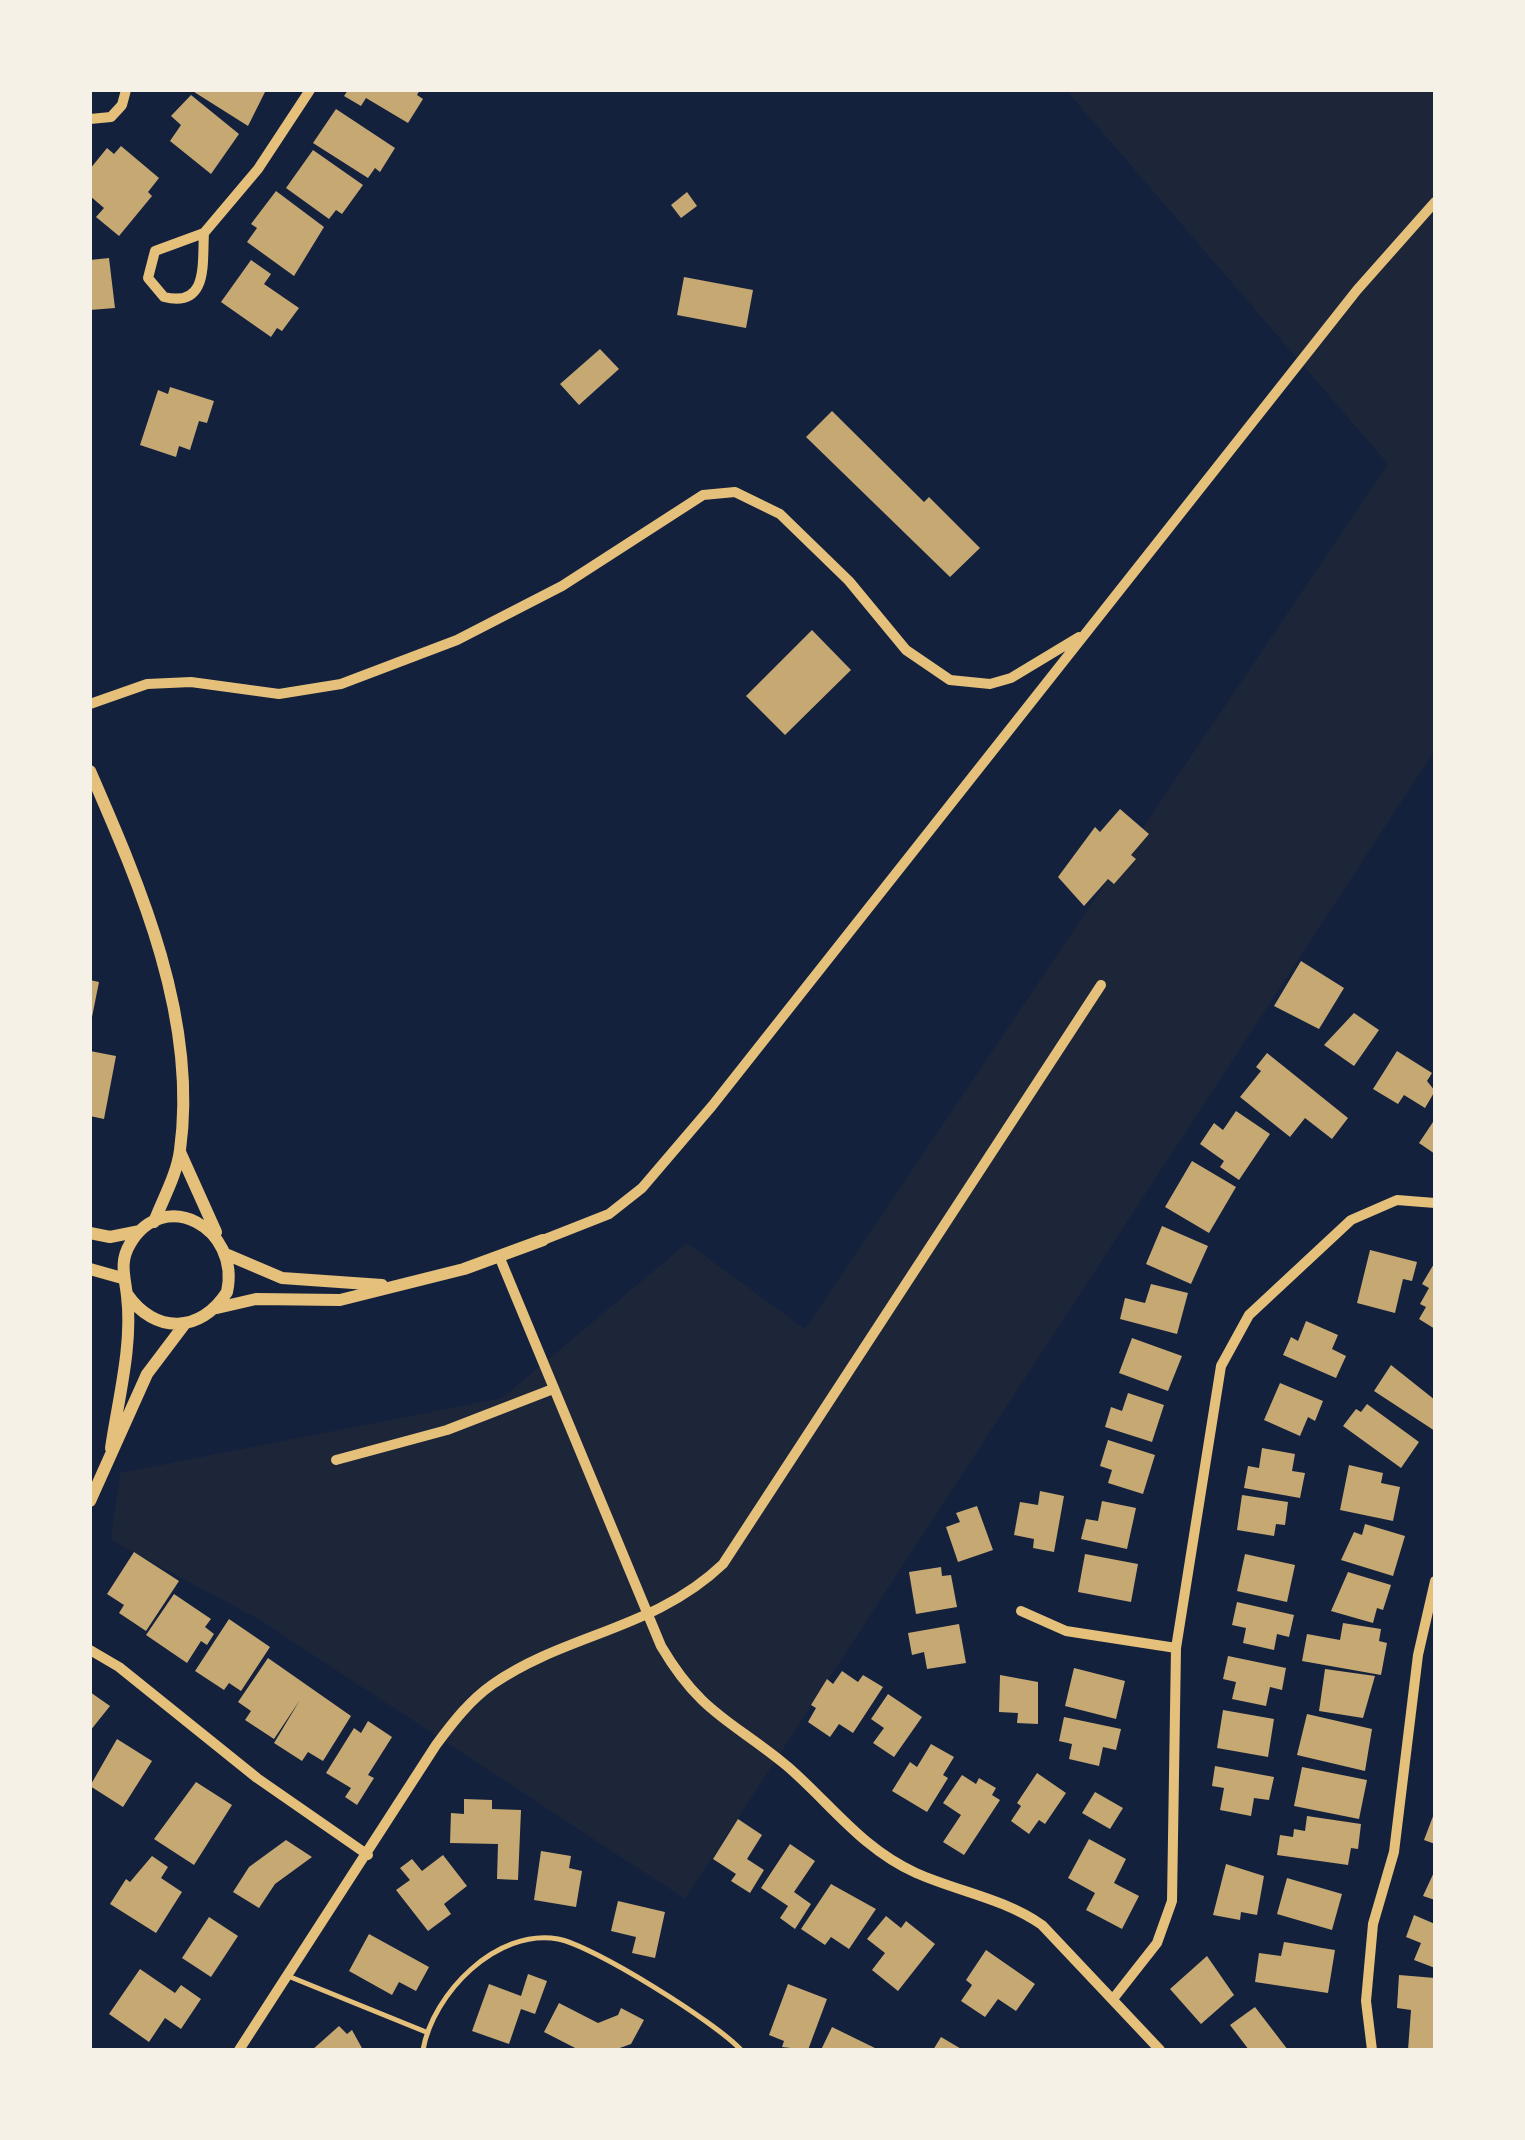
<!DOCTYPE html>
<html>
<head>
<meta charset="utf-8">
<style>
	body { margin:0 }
	#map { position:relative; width:1525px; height:2140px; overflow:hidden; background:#14213d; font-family:"Fira Sans",sans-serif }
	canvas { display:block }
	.frame { position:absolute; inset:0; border:92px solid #f6f1e7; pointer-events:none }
</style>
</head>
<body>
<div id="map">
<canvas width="1525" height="2140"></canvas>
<div class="frame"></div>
</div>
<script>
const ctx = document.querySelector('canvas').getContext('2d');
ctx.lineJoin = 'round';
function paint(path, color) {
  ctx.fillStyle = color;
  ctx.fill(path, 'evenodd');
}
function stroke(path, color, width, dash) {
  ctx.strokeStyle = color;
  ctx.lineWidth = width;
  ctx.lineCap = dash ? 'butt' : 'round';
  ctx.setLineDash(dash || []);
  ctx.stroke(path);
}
const green = new Path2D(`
	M1066,90H1435V750L685,1899L260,1620L111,1540L120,1473L502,1398L687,1243L805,1329L1388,464Z`);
const building = new Path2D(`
	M191,90H266L248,126Z
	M348,90H420L417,95L423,99L408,123L366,98L361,106L344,96Z
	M191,95L239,134L211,174L170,141L181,125L171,116Z
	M336,109L395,148L380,172L375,168L368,178L313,143Z
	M121,146L159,178L148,192L152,196L119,236L96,217L104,208L90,196V169L107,148L114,154Z
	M313,150L363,185L342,214L336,210L329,219L286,188Z
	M276,191L324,227L294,276L247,242L257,228L251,224Z
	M687,192L697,206L681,218L671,205Z
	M109,258L115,308L90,310V260Z
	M251,260L271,274L264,284L299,308L282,331L277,328L271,337L221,302Z
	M684,277L753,290L746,328L677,315Z
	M600,349L619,369L579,405L560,384Z
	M170,387L214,401L207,423L199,421L190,450L179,446L176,457L140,445L158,390L168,394Z
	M832,411L924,502L929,497L980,548L950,577L806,437Z
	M812,630L851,670L785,735L746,696Z
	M1120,809L1149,834L1131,855L1136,859L1114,884L1108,879L1084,906L1058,877L1095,827L1100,832Z
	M1301,961L1344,988L1319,1029L1274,1006Z
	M90,980L99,982L92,1017H90Z
	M1354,1013L1379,1030L1354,1066L1324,1045Z
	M90,1051L116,1056L104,1119L90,1116Z
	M1397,1051L1432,1073L1427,1081L1435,1091L1425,1108L1404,1095L1398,1104L1373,1089Z
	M1267,1053L1348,1118L1332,1139L1305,1118L1290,1137L1240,1097L1261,1071L1256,1067Z
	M1236,1111L1270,1134L1239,1180L1220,1167L1224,1161L1200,1144L1214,1123L1223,1130Z
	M1435,1119V1154L1419,1143Z
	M1192,1161L1236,1187L1209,1233L1165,1207Z
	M1162,1226L1208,1246L1191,1284L1146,1264Z
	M1370,1250L1417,1262L1412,1281L1403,1279L1395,1313L1357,1303Z
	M1435,1262V1329L1419,1319L1426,1307L1420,1304L1429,1288L1422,1284Z
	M1151,1284L1188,1293L1177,1334L1120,1319L1125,1298L1145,1303Z
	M1306,1321L1338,1335L1332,1349L1346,1356L1336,1378L1283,1355L1291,1337L1298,1341Z
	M1132,1338L1182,1356L1168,1391L1119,1373Z
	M1391,1365L1435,1400V1431L1374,1391Z
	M1280,1383L1323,1401L1315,1421L1308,1417L1300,1436L1264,1420Z
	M1128,1393L1164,1405L1152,1442L1105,1427L1111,1407L1122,1411Z
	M1367,1404L1419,1442L1401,1468L1343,1426L1356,1409L1361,1412Z
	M1108,1440L1155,1455L1143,1494L1108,1483L1112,1470L1100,1466Z
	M1262,1448L1295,1454L1292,1471L1305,1473L1300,1498L1244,1488L1248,1466L1259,1468Z
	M1349,1465L1383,1473L1381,1483L1400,1487L1393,1521L1340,1510Z
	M1040,1491L1064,1496L1054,1552L1033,1548L1034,1539L1014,1535L1020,1502L1038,1505Z
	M1242,1495L1288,1502L1285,1525L1276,1524L1274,1536L1237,1530Z
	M1102,1501L1136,1508L1127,1549L1081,1539L1086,1519L1098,1521Z
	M977,1506L993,1550L958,1562L946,1527L960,1522L956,1513Z
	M1365,1524L1405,1536L1393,1576L1341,1560L1354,1532L1362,1535Z
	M134,1552L179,1581L146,1631L119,1613L124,1605L107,1594Z
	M1085,1554L1138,1564L1131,1602L1078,1592Z
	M1245,1554L1295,1565L1287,1602L1237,1591Z
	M941,1567L942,1576L951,1575L957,1607L916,1614L909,1572Z
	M1348,1572L1391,1585L1383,1610L1377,1608L1373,1623L1331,1611Z
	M174,1594L211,1619L205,1627L214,1634L207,1645L201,1641L187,1663L146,1635Z
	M1237,1602L1294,1615L1289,1637L1277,1634L1274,1650L1243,1643L1246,1628L1232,1625Z
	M229,1619L270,1647L241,1691L229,1683L224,1690L195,1671Z
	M1343,1623L1381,1629L1379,1641L1387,1643L1381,1675L1302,1661L1307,1634L1340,1640Z
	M959,1624L966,1663L927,1669L924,1652L912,1655L908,1633Z
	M1228,1656L1286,1668L1282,1690L1270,1687L1266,1706L1232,1699L1236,1682L1223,1679Z
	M268,1658L351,1716L323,1761L308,1752L302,1761L274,1743L300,1700L274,1739L245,1720L251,1711L238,1702Z
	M1074,1668L1125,1681L1116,1719L1065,1706Z
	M1325,1669L1375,1676L1363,1718L1319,1711Z
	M842,1671L858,1682L863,1675L883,1687L853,1733L839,1724L830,1737L808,1722L816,1708L811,1705L827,1679L833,1684Z
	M1000,1675L1038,1682V1724L1017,1723L1018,1713L999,1712Z
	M90,1692L110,1706L90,1731Z
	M888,1694L922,1717L894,1757L873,1743L884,1728L871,1719Z
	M1223,1710L1274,1719L1268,1757L1217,1748Z
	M1307,1714L1372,1729L1365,1771L1297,1755Z
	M1064,1717L1121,1729L1116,1750L1103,1747L1099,1766L1069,1759L1072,1744L1059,1741Z
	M368,1721L392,1737L368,1775L374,1778L357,1805L345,1797L351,1788L326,1773L354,1728L361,1733Z
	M117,1739L152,1761L123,1807L90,1786Z
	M931,1744L954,1757L943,1775L948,1778L927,1812L892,1791L910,1762L917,1767Z
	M1215,1766L1274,1777L1269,1800L1254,1798L1251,1816L1220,1810L1224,1788L1212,1786Z
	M1302,1767L1367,1780L1359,1819L1294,1806Z
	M1037,1773L1066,1793L1045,1824L1039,1820L1029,1834L1011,1821L1021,1806L1017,1803Z
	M962,1775L976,1784L979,1778L996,1788L992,1795L1000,1800L964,1855L943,1842L961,1815L943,1803Z
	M196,1782L232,1805L194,1865L154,1839Z
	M1095,1792L1123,1808L1110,1829L1082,1813Z
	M464,1799L492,1800V1809L521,1810L518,1880L497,1879L498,1844L450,1843L451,1813L464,1814Z
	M1435,1811V1844L1424,1840Z
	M1307,1816L1361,1824L1358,1849L1351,1848L1348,1865L1277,1855L1280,1835L1293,1837L1294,1829L1305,1831Z
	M738,1819L762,1835L747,1859L764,1870L750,1893L731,1881L736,1874L713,1859Z
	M1089,1839L1126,1859L1114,1883L1139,1896L1122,1929L1086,1910L1095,1893L1068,1878Z
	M286,1840L312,1857L275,1884L259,1908L233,1892L249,1867Z
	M790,1844L815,1861L794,1892L811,1904L795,1929L780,1918L788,1906L761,1888Z
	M541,1851L571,1856L569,1868L582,1871L576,1907L534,1900Z
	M443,1855L467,1886L444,1904L451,1914L428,1931L396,1890L410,1880L400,1868L412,1859L422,1871Z
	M152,1856L168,1867L161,1878L182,1892L156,1933L110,1904L126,1879L130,1882Z
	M1226,1864L1264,1876L1257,1915L1241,1912L1240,1920L1213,1915Z
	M1435,1870V1900L1423,1896Z
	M1287,1878L1342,1894L1332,1930L1277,1914Z
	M831,1884L876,1909L849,1949L831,1937L825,1945L801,1929Z
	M618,1901L665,1912L655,1958L632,1953L636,1937L611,1931Z
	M1414,1915L1435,1924V1968L1414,1960L1421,1943L1406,1937Z
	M886,1916L901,1928L906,1921L935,1944L898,1991L872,1970L885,1953L867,1939Z
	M209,1917L238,1936L211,1977L182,1958Z
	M369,1934L429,1967L416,1991L399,1982L392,1995L349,1971Z
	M1284,1942L1335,1950L1328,1993L1255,1982L1259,1953L1281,1956Z
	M986,1950L1035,1984L1016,2011L998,1999L985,2017L961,2001L972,1985L966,1980Z
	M1207,1956L1234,1995L1201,2024L1170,1989Z
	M140,1969L175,1993L181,1985L201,1999L181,2029L165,2018L149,2042L109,2014Z
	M528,1974L547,1981L535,2014L521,2009L509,2044L472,2031L489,1984L521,1996Z
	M1399,1975L1435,1978V2050H1408L1411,2010L1397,2008Z
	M788,1984L827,1999L808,2050L782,2047L784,2041L769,2035Z
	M559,2003L598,2023L618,2015L621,2008L644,2020L631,2044L614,2050H579L544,2032Z
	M1255,2007L1288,2050H1249L1230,2025Z
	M339,2026L347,2034L352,2030L363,2050H312Z
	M832,2027L879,2050H821Z
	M941,2037L963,2050H933Z`);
const service = new Path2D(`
	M288,1976L426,2032
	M423,2050C433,1993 497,1928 558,1939C592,1945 717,2023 741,2050`);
const minor = new Path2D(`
	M90,119L111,117L122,105L126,90
	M204,233C202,263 209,308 164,297L148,278L155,251L204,233L258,169L310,90
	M90,704L147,684L191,682L279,694L341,684L457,640L562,586L703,495L735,492L780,514L849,581L906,650L950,680L990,684L1011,678L1079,637
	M543,1240L609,1214L642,1188L712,1106L1357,290L1435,202
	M499,1256L661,1646C701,1714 731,1720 787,1766C830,1803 862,1849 916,1873C959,1892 1003,1898 1042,1925L1160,2050
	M336,1460L447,1430L553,1389
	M1021,1611L1066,1631L1176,1648
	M90,1650L119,1667L257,1778L368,1855
	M1113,1999L1157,1943L1172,1901L1176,1648L1221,1366L1249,1315L1351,1220L1397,1200L1435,1203
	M239,2050L436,1745C453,1722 470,1700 493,1684C567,1633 654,1630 723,1564L1101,985
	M1372,2050L1366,2001L1373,1924L1394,1852L1418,1655L1435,1581`);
const tertiary = new Path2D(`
	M90,771C141,888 198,1019 180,1150C177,1174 163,1199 154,1222
	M180,1152L216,1232
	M90,1233L110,1237L140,1231
	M228,1255L282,1278L382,1285
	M90,1269L122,1278
	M217,1308L256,1299L340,1300L464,1269L543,1240
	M111,1448C118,1400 133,1345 127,1296C125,1277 119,1262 130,1244C164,1186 241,1228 227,1292C201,1333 155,1335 127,1294
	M90,1501L147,1374L184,1325`);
paint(green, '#1d2539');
paint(building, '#c6a872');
stroke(service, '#e5c07b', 5);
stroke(minor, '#e5c07b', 10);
stroke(tertiary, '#e5c07b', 12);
</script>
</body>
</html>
